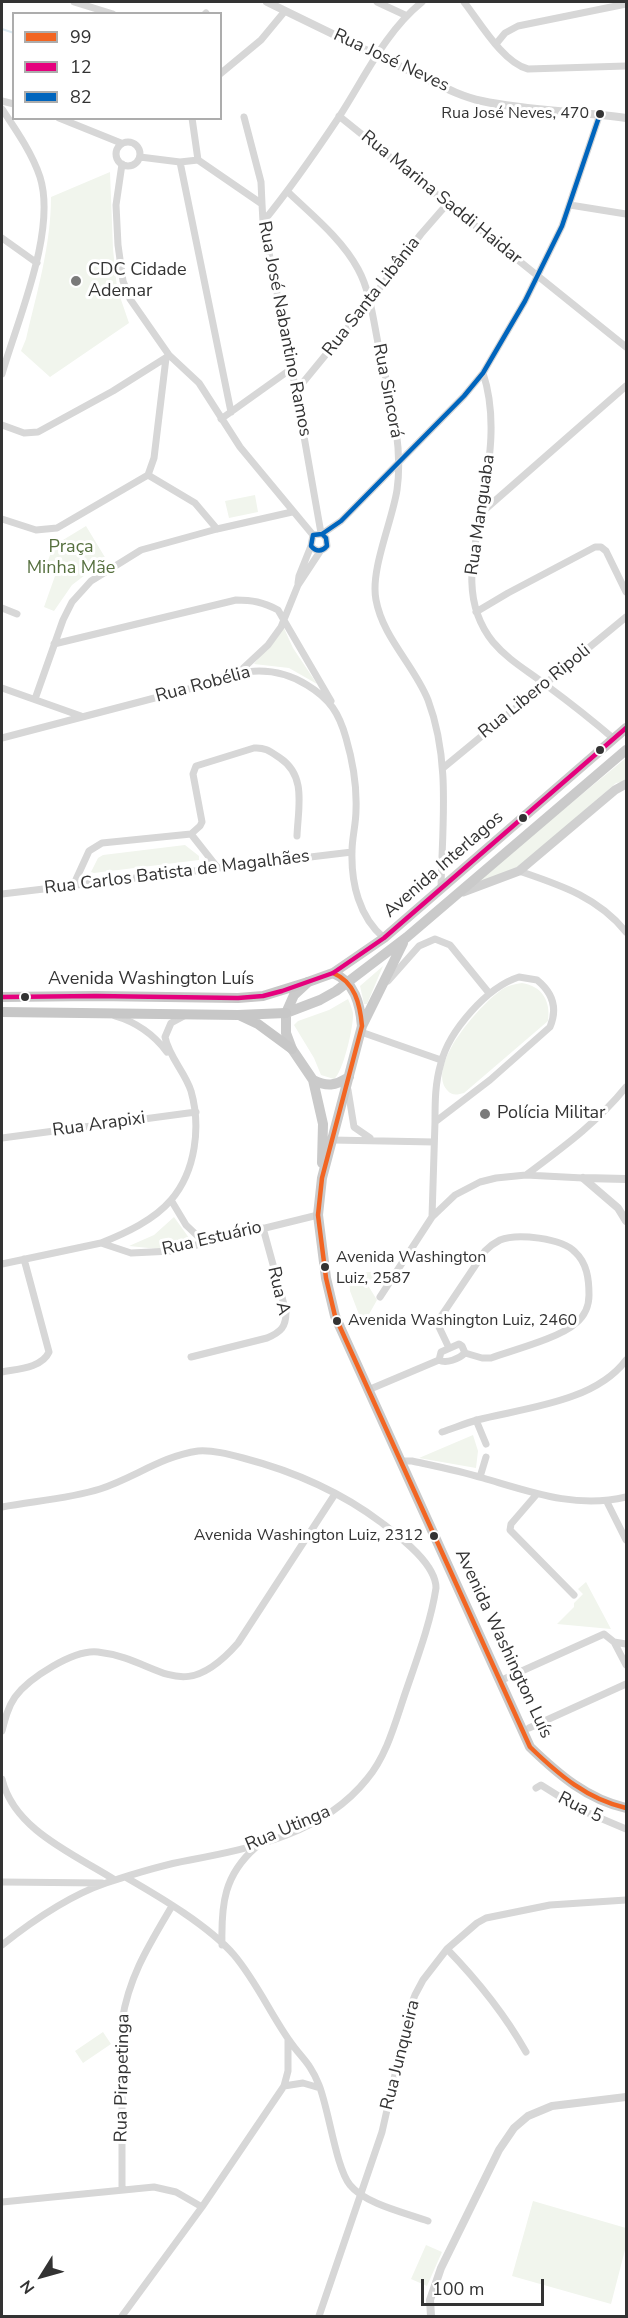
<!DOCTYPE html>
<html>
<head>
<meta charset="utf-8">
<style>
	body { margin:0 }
	#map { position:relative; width:628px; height:2318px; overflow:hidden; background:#fff; font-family:"Nunito Sans",sans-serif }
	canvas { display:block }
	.frame { position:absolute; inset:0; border:3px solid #333; pointer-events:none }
	.legend { position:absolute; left:12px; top:12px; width:210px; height:108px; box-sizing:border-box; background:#fff; border:2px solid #adadad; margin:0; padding:8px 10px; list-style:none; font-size:18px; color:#333 }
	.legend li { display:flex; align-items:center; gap:12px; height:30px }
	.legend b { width:30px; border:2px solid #adadad }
	.north { position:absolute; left:12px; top:2246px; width:60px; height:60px; -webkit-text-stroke:4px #fff; paint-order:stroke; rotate:233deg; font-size:16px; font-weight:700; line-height:24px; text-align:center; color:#333 }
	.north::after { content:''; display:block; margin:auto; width:21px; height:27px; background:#333; clip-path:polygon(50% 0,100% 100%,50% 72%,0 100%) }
	.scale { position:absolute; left:421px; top:2279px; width:123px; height:27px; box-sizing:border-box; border:3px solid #333; border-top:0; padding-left:8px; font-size:18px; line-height:21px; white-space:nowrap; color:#333; -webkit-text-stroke:4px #fff; paint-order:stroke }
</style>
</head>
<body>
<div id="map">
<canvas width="628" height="2318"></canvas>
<div class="frame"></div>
<ul class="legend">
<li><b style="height:8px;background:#f26522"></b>99</li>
<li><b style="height:8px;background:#e5007d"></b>12</li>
<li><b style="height:8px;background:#0065bd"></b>82</li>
</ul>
<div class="north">N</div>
<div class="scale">100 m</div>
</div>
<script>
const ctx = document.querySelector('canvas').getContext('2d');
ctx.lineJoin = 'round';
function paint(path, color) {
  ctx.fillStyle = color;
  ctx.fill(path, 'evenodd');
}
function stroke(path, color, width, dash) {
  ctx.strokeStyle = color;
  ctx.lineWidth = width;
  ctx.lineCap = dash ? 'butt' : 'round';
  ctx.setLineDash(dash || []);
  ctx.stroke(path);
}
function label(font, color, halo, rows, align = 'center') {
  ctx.font = font + ' "Nunito Sans",sans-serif';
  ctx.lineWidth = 6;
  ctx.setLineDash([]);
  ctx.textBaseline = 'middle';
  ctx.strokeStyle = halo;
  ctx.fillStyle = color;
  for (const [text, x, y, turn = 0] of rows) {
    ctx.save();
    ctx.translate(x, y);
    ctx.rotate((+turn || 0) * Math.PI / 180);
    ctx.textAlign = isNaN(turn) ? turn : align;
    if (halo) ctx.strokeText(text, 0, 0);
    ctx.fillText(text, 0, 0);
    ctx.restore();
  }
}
const green = new Path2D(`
	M110,172L113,249L117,288L129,323L50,377L21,351L26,339C37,292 51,245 51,197Z
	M255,495L258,512L229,518L225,501Z
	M86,526L106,559L72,585L54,611L44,607L55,576L44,572L55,541L63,540Z
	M283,626L293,648L317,684L289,668L254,664Z
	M626,758V781L616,783L518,868L470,886Z
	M185,845L199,856V860L94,873L91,872L98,858L103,855Z
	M383,966L367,1004H364L360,986Z
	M522,983C542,986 551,1001 548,1021L464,1093C457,1095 452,1096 447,1090C426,1065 480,1005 500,991C506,986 514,984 522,983Z
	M348,999C350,1004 352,1008 353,1013C354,1025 343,1073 334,1079L321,1075L314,1058L294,1025L298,1021L329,1010Z
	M174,1217L192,1242L159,1249L129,1246L154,1235Z
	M379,1271L369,1281V1287L377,1300L363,1325L350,1291L349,1274Z
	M473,1435L478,1451L476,1468L419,1458Z
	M586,1582L611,1629L557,1624L574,1607V1603L583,1594L578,1589Z
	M103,2032L111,2044L83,2063L75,2051Z
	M533,2201L626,2228V2246L611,2304L512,2276Z
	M426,2245L442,2252L427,2286L411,2279Z`);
const stream = new Path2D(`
	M2,29L14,33`);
const minor = new Path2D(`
	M74,2L113,14
	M377,2L405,15
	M464,2C479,21 503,63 528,69L626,66
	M205,14L206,13
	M496,44L505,33L518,26L626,4
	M220,74L261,40L285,11
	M2,101L14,104
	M2,109C16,130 32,153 40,177C57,231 17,321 2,374
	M339,116L626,347
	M244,117L261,182L262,204
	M59,118L121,143
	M192,118L198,160
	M116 154a12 12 0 1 1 24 0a12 12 0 1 1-24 0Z
	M140,157L180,162L198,160L262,204L263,222L296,391L321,533
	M180,162L231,412
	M122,164L116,205L118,245L123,281L130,299L169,355L199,383L240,447L313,535
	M288,192C312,215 342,239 358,269C370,291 373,318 378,343C388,391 404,441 397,490C392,522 370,570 376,600C383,638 414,665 428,700C451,761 442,826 441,889
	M570,205L626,214
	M263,222C290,189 315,153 339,117C365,77 385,32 422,2
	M2,238L37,263
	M483,373C497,415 490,459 483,503C474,551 459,600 493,642C508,660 528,671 546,685C569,702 592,720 614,739
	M296,391L369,302L421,234L448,203
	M221,419L291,369
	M2,425L24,433L38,432L113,391L167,357
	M148,475L195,503L217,529
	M481,513L626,386
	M2,519L36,530L57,528L148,475L154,458L166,358
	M322,534L326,538L327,546C322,552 316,552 311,546L313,535L322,534L341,521L464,396L483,373L525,301L562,226L600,114
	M298,583L299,576L311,546
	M2,608L17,614
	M476,612L508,593L595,547H601L606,551L626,592
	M54,644L236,600C252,600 263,602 278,610L331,701
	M238,673L268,645L281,627L298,585L321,550
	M2,688L81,716
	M35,699L63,620L72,602L91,581L141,550L217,529L292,512
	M2,738L189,689C230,673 267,660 307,685C330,699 339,713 346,738C353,762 357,785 356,810C356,824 352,838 352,851C351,883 359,917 384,938
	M443,768L626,617
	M191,834L200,826L202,822L193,774L196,766L254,748C265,747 271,752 280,758C307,776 298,808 297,836
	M519,871C560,885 598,897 626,932
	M73,886L89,851L102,843L191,834L217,867
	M2,894L352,852
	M519,977L537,980C553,993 558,1008 550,1027L490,1080L435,1122C435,1102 435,1083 441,1063C449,1031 487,987 519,977Z
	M388,981L419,946L435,939L450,945L489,993
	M115,1016C136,1022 154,1035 167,1052
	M361,1032L441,1060
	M348,1090L354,1127L370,1138
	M2,1138L196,1112
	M332,1140L434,1142
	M526,1175C562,1148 598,1122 626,1087
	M171,1200L186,1225L205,1243
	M432,1217L435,1122
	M101,1243C126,1233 154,1220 171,1200C196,1171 201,1126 191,1091C185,1072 169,1057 165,1037L171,1023L184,1016
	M2,1264L101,1243L131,1253L172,1251L318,1215
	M380,1297L432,1217L455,1195L480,1182L496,1178L526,1175L583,1178
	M459,1344L462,1346L465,1353C459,1359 446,1364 439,1360L441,1352Z
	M449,1348L439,1327L440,1318L485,1251C489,1247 494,1243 500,1240C517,1233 562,1238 575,1252C587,1263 589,1279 589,1295C589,1305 585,1316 576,1323C560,1338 513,1350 491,1358H482L465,1353
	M191,1357L267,1338C281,1332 286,1327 286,1312L263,1228
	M2,1372C17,1369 42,1368 49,1352L24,1259
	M368,1390L439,1360
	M476,1420L486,1444
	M442,1432C454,1428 466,1423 477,1420C524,1408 595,1402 626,1360
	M401,1461H412C435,1466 460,1471 483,1478C531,1492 576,1509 626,1497
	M480,1477L486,1457
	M536,1495L511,1524L510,1530L574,1595
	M607,1502L626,1540
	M2,1507C34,1501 68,1499 100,1489C134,1478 162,1456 198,1451C213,1450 228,1454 243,1458C293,1471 341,1492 382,1523C400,1537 436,1564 436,1588C431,1621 418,1656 407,1688C396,1719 388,1754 367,1779C324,1833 253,1848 190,1860C162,1865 133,1874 106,1883C71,1895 31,1922 2,1945
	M614,1642L626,1644
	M504,1679L604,1634L614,1642L626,1665
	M529,1728L626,1684
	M2,1731C5,1719 8,1707 15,1697C29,1678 74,1649 98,1652C160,1659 180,1709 238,1643L335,1494
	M2,1779C14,1830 74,1854 115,1880
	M536,1788L541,1785L581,1810L626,1829
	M127,1878C160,1897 209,1926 234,1955C256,1981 270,2013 289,2040C301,2058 310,2062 319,2085C329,2110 336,2168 350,2185C365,2204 406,2213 428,2221
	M2,1882L102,1883
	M222,1945C221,1904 224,1875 256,1847
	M447,1949C478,1981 504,2013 526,2052
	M284,2086L303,2083L320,2088
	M122,2190V2021C129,1976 149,1945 172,1906
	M2,2202L154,2187L176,2192L202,2207
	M122,2316L202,2207L284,2086L288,2071V2040
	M319,2316L382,2132L410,2008L415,1995L423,1980L447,1949L477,1923L486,1918L550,1905L626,1900`);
const tertiary = new Path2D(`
	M267,2C316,26 365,50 414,73C436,83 458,96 482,101C527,111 579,111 626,118
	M583,1178L618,1208L626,1221
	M584,1178L626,1179
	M431,2316L430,2300L441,2268L499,2150L514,2128L528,2116L552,2106L626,2097`);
const secondary = new Path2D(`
	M463,892L519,871L615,790L626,784`);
const primary = new Path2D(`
	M333,973C355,982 360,1004 362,1026L322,1178L318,1215L326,1278L335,1316L530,1747C559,1775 587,1799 626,1808
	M286,1013L320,1000L336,991L407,937L626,750
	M362,1026L403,943
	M313,1080C327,1087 335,1086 349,1077
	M322,1163L323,1124L313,1080L292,1049L286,1033V1013L294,995L308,982L333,973L384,938L626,728`);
const trunk = new Path2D(`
	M2,997L96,996L238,998L263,996L308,982
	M2,1012L238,1015L286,1013
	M241,1016L258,1024L292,1049`);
const bus1 = new Path2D(`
	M333,973C355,982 360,1004 362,1026L322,1178L318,1215L326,1278L335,1316L530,1747C559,1775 587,1799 626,1808`);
const bus2 = new Path2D(`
	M2,997L96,996L238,998L263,996L282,991L333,973L384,938L626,728`);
const bus3 = new Path2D(`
	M322,534L326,538L327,546C322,552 316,552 311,546L313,535L322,534L341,521L464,396L483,373L525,301L562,226L600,114`);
const markers = [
	[600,114,5,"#333"],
	[76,281,6,"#7a7a7a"],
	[600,750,5,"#333"],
	[523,818,5,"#333"],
	[25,997,5,"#333"],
	[485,1114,6,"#7a7a7a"],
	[325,1267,5,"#333"],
	[337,1321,5,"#333"],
	[434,1536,5,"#333"]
];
const busNames = [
	["Rua José Neves, 470",589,114],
	["Avenida Washington",336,1258,"left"],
	["Luiz, 2587",336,1279,"left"],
	["Avenida Washington Luiz, 2460",348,1321,"left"],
	["Avenida Washington Luiz, 2312",423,1536]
];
const streetNames = [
	["Rua José Neves",391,61,25],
	["Rua Marina Saddi Haidar",441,198,39],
	["Rua Santa Libânia",372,297,-52],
	["Rua José Nabantino Ramos",284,329,79],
	["Rua Sincorá",387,391,79],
	["Rua Manguaba",481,515,-82],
	["Rua Robélia",203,685,-15],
	["Rua Libero Ripoli",535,692,-39],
	["Avenida Interlagos",444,865,-41],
	["Rua Carlos Batista de Magalhães",177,873,-7],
	["Avenida Washington Luís",151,980],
	["Rua Arapixi",99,1125,-8],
	["Rua Estuário",212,1239,-13],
	["Rua A",278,1291,77],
	["Avenida Washington Luís",503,1644,65],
	["Rua 5",580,1808,27],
	["Rua Utinga",288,1829,-23],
	["Rua Junqueira",401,2055,-76],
	["Rua Pirapetinga",123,2078,-89]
];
const poiNames = [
	["CDC Cidade",88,271],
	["Ademar",88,292],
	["Polícia Militar",497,1114]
];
const parkNames = [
	["Praça",71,548],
	["Minha Mãe",71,569]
];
paint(green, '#f1f5ed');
stroke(stream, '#ddebf3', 2);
stroke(minor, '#d7d7d7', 7);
stroke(tertiary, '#d7d7d7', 8);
stroke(secondary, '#d0d0d0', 9);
stroke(primary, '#cacaca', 10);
stroke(trunk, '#c7c7c7', 10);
stroke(bus1, '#f26522', 4.5);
stroke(bus2, '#e5007d', 4.5);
stroke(bus3, '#0065bd', 4.5);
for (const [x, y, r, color] of markers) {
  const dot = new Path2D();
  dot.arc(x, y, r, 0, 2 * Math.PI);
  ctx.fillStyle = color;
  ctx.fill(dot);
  stroke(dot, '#fff', 2);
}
label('16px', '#333', '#fff', busNames, 'right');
label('18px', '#333', '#fff', streetNames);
label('18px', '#333', '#fff', poiNames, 'left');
label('18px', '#56703f', '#fff', parkNames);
</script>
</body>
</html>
